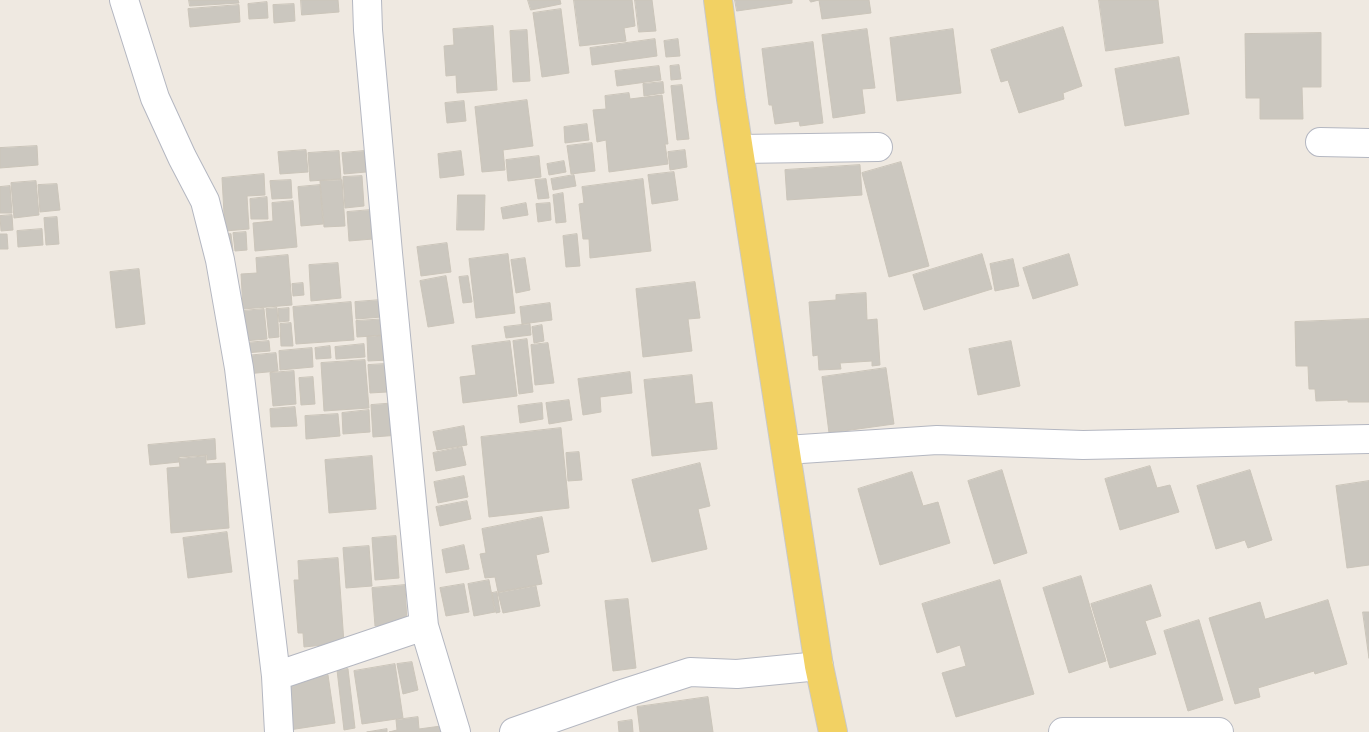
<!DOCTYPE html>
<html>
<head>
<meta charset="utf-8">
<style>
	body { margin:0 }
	canvas { display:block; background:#efe9e1 }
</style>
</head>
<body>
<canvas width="1369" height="732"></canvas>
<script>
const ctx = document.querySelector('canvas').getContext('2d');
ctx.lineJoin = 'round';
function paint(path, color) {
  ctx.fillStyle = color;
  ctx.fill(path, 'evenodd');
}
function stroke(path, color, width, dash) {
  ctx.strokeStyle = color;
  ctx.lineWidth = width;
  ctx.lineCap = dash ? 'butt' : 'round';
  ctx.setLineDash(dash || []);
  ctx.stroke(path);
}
const building = new Path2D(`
	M189,0H238L239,3L190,6Z
	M301,0H338L339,12L302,15Z
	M528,0H560L561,4L531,10Z
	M574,0H632L635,26L624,28L626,41L580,46Z
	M635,0H652L656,31L639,32Z
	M735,0H792V3L737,11Z
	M810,0H869L871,13L822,19L819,0L811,2Z
	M1099,0H1158L1163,43L1106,51Z
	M267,2L268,18L249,19L248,4Z
	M294,4L295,21L274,23L273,5Z
	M239,5L240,22L190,27L188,9Z
	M561,9L569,73L542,77L533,13Z
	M493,26L497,90L457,93L456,75L446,76L444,46L454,45L453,29Z
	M1063,27L1082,86L1063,93L1064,99L1019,113L1008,80L1001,82L991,50Z
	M867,29L875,88L862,89L865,113L833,118L822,35Z
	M953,29L961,93L897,101L890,38Z
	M527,30L530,81L513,82L510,31Z
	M1321,33V87H1302L1303,119H1260V98H1246L1245,34Z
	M655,39L657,56L592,65L590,48Z
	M678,39L680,56L666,57L664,41Z
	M813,42L823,123L800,126L799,121L775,124L772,105H769L762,49Z
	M1179,57L1189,114L1125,126L1115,69Z
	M679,65L681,79L671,80L670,66Z
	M659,66L661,80L617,86L615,71Z
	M663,82L664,93L644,96L643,84Z
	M682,85L689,139L677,140L671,86Z
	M629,93L630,99L662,95L668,144H665L668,164L609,172L606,140L597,142L593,110L606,109L605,96Z
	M527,100L533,146L503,150L505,170L482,172L475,107Z
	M464,101L466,121L447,123L445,103Z
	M587,124L589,140L565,143L564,127Z
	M592,143L595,171L571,174L567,146Z
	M37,146L38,165L0,168V148Z
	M306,150L308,172L280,174L278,152Z
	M685,150L687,167L670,170L668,152Z
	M339,151L341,179L310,181L308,153Z
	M364,151L366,172L344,174L342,153Z
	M461,151L464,175L440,178L438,154Z
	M539,156L541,177L508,181L506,160Z
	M564,161L566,172L549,175L547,164Z
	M901,162L929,266L889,277L862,173Z
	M860,165L862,195L787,200L785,170Z
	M674,172L678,200L652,204L648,175Z
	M264,174L265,195L247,196L249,229L225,231L222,178Z
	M574,175L576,186L553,190L551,179Z
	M362,176L364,206L345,208L343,177Z
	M546,179L549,198L538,199L535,180Z
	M643,179L651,251L590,258L589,239H583L579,204L584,203L582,187Z
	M291,180L292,198L272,199L270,181Z
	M342,180L345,226L324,227L320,181Z
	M36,181L39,215L14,218L11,183Z
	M57,184L60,210L40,212L38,185Z
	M320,185L323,224L301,226L298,187Z
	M10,186L12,213H0V187Z
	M563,193L566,222L556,223L553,195Z
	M458,195H485L484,230H457Z
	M267,197L268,219H251L250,199Z
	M293,201L297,247L255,251L253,223L273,221L272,203Z
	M526,203L528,215L503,219L501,208Z
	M550,203L551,220L538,222L536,204Z
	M371,210L373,239L349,241L347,212Z
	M12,215L13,230L1,231L0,216Z
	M57,217L59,244L46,245L44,218Z
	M42,229L43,245L18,247L17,231Z
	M246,232L247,250L235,251L233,233Z
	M0,234H7L8,249H0Z
	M231,234L233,251L222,252L221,235Z
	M577,234L580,266L566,267L563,236Z
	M447,243L451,272L421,276L417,247Z
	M508,254L515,313L476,318L469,259Z
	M982,254L992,289L924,310L913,275Z
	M1069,254L1078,285L1033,299L1023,268Z
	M288,255L292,305L243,309L241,274L257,273L256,258Z
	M525,258L530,290L516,293L511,260Z
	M1013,259L1019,286L995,291L990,264Z
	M338,263L341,298L311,301L309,265Z
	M139,269L145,324L116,328L110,272Z
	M446,276L454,323L428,327L420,281Z
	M468,276L472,302L463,303L459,277Z
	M695,282L700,318L688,319L692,351L643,357L636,289Z
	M303,283L304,295L293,296L292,284Z
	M866,293L867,320L877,319L880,365L872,366V361L840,363L841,369L819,370L818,355L813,356L809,302L836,300V295Z
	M381,300L382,317L356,319L355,302Z
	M351,302L354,340L296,344L293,307Z
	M550,303L552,320L522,324L520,307Z
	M277,308L279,337L269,338L266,309Z
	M289,308V321L279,322L278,309Z
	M264,309L267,339L244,341L242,311Z
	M387,319L389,335L357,337L356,321Z
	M1369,319V402H1348V400L1316,401L1315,389H1309L1308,366H1296L1295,322Z
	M291,323L293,346H281L280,324Z
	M530,324L531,335L506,338L504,327Z
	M542,325L544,341L534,343L532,327Z
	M387,335L389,360L368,361L367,337Z
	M527,339L533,392L519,394L513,341Z
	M269,341L270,351L245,353L244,343Z
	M510,341L517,396L463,403L460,377L476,375L472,346Z
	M1011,341L1020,386L978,395L969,349Z
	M548,343L554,383L535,385L531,345Z
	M364,344L365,357L336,359L335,347Z
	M330,346L331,358L316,359L315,348Z
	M312,348L313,367L280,370L279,351Z
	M276,353L278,371L246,374L245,356Z
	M365,360L369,408L324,411L321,363Z
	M385,364L387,392L370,393L368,365Z
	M886,368L894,424L829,433L822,377Z
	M294,371L296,404L273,406L270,373Z
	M630,372L632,393L600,397L601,412L583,415L578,379Z
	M692,375L695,404L712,402L717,449L652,456L644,380Z
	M313,377L315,404L301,405L299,378Z
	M569,400L572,420L549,424L546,403Z
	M397,403L400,435L373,437L371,405Z
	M542,403L543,419L520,423L518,406Z
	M295,407L297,426L271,427L270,409Z
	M369,410L370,432L343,434L342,413Z
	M338,414L340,436L306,439L305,416Z
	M464,426L467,445L437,450L433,432Z
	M561,428L569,508L489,517L481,437Z
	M215,439L216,459L207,460V455L179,457V462L150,465L148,445Z
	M462,447L466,465L436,471L433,453Z
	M579,452L582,480L568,481L566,453Z
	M206,456V464L225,463L229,528L171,533L167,468L180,467L179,459Z
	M372,456L376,509L329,513L325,460Z
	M700,463L710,506L698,509L707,549L652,562L632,480Z
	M1150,466L1157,488L1170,485L1179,512L1120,530L1105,479Z
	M1002,470L1027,553L994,564L968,481Z
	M1250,470L1272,540L1248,548L1245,540L1216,549L1197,486Z
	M912,472L923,506L938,502L950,543L880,565L858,489Z
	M464,476L468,497L438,503L434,482Z
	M1369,481V565L1347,568L1336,486Z
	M467,501L471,519L440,526L436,507Z
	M542,517L549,552L536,555L542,584L498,592L495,577L485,578L480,554L486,553L482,529Z
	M227,532L232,572L188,578L183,538Z
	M396,536L399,578L375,580L372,538Z
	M464,545L469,569L446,573L442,550Z
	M369,546L372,586L346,588L343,548Z
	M338,558L344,643L304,647L303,633H298L294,580H299L298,561Z
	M1081,576L1106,661L1069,673L1043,588Z
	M489,580L495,612L474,616L468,584Z
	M1000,580L1034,694L956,717L942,673L966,666L960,645L937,653L922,604Z
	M464,584L469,612L446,616L440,588Z
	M405,585L407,623L375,626L372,588Z
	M1151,585L1161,616L1145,621L1156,654L1110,668L1091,604Z
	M536,586L540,606L503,613L498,593Z
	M497,592L500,612L496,613L492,593Z
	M628,599L636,668L613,671L605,601Z
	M1328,600L1347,664L1315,674L1314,671L1258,688L1260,697L1235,704L1209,618L1260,602L1265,619Z
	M1363,612H1369V658Z
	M1199,620L1223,700L1188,711L1164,631Z
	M412,662L418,690L403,694L397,664Z
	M395,664L403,718L362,724L354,671Z
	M348,669L355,728L344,730L337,670Z
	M328,675L335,723L289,730L283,681Z
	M708,697L713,732H640L637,707Z
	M418,717L419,729L441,726L442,732H389L397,730L396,720Z
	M632,720L633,732H619L618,722Z
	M387,729V732H367Z`);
const minor = new Path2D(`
	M124,0L155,98L182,157L205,201L220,260L239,368L276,676L279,732
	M367,0L368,30L388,253L424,626L456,732
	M1320,142L1369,143
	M739,149L878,147
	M786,450L937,440L1083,445L1369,439
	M276,676L424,626
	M514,732L625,693L690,672L737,674L819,666
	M1063,732H1219`);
const major = new Path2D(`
	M718,0L731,99L819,666L833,732`);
paint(building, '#cbc7bf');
stroke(building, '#cbc5ba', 1);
stroke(minor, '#b4b7c1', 30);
stroke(major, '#c9c9c9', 30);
stroke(minor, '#fff', 28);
stroke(major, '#f2d163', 28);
</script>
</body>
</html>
